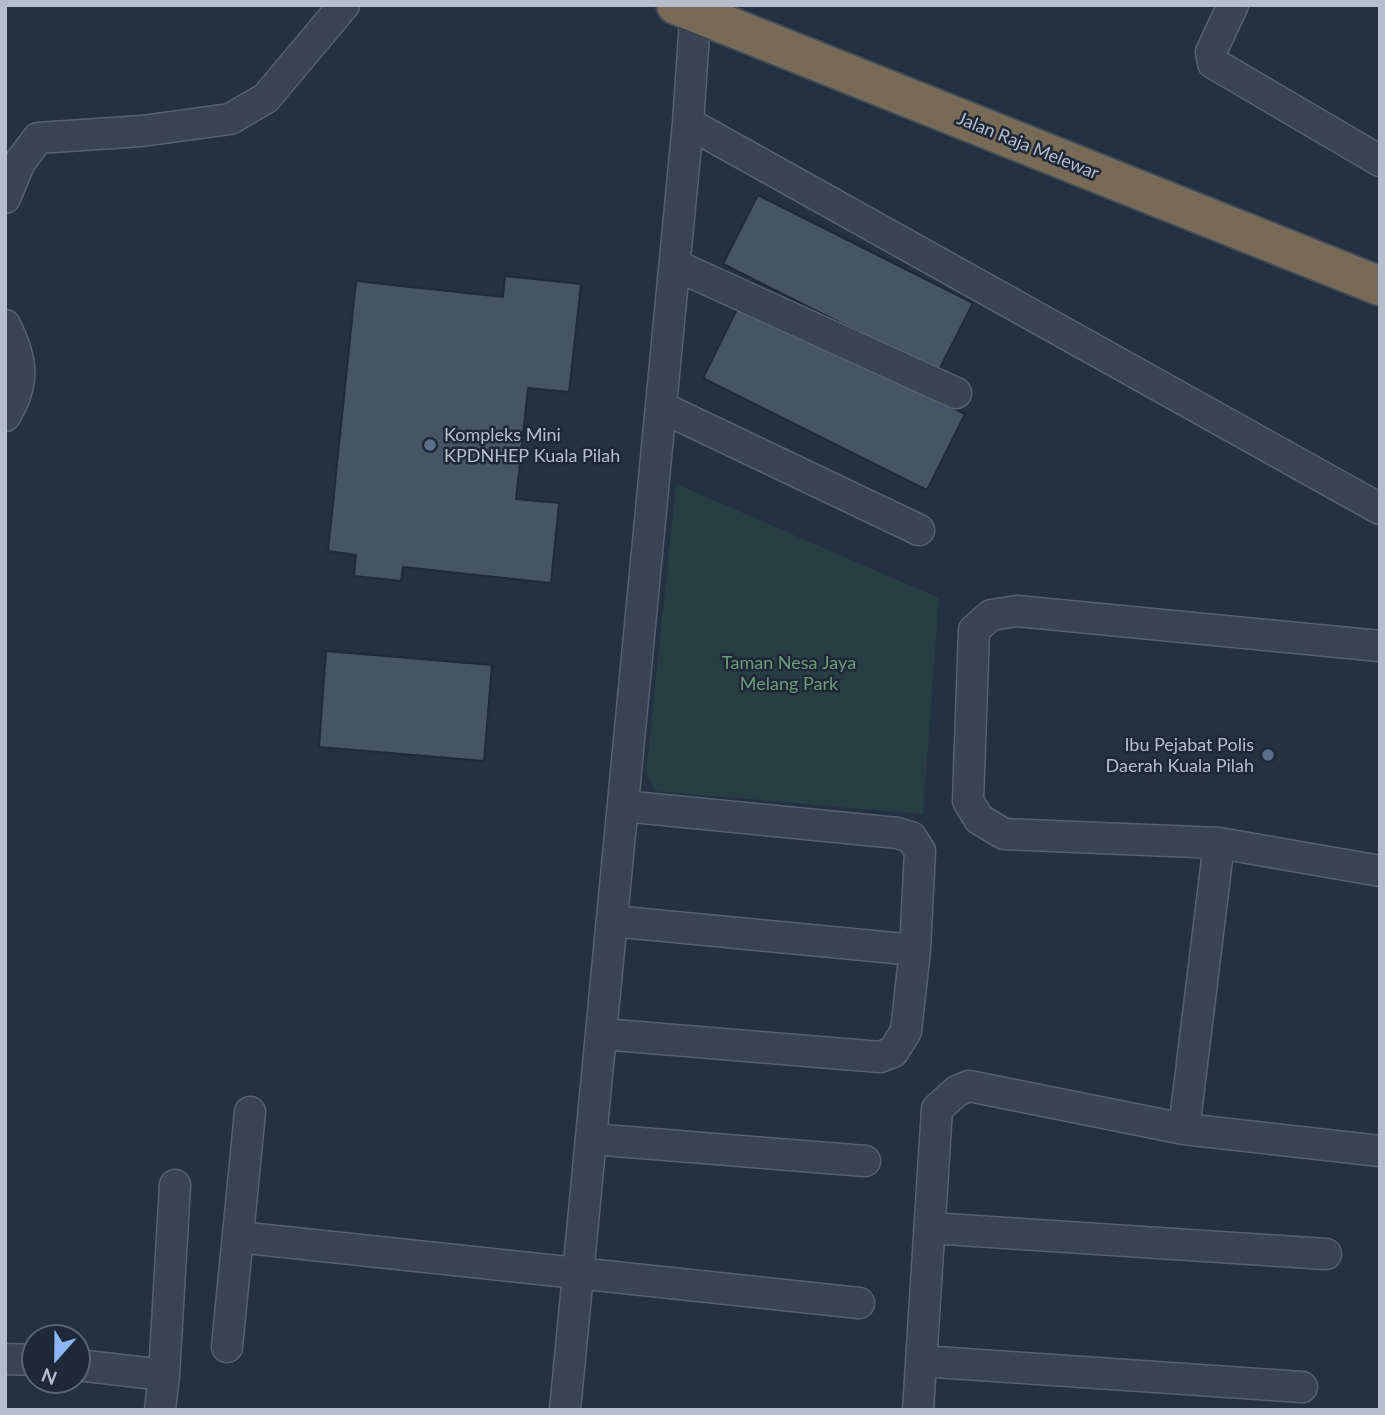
<!DOCTYPE html>
<html>
<head>
<meta charset="utf-8">
<style>
	body { margin:0 }
	#map { position:relative; width:1385px; height:1415px; overflow:hidden; background:#253141; font-family:Lato,sans-serif }
	canvas { display:block }
	.frame { position:absolute; inset:0; border:7px solid #b6becb; pointer-events:none }
	.north { position:absolute; left:21px; top:1324px; width:70px; height:70px; box-sizing:border-box; background:#1e2836; border:2px solid #5b6472; border-radius:50%; rotate:201deg; font-size:19px; font-weight:700; line-height:28px; text-align:center; color:#b6becb }
	.north::after { content:''; display:block; margin:auto; width:24px; height:32px; background:#8cb7fb; clip-path:polygon(50% 0,100% 100%,50% 72%,0 100%) }
</style>
</head>
<body>
<div id="map">
<canvas width="1385" height="1415"></canvas>
<div class="frame"></div>
<div class="north">N</div>
</div>
<script>
const ctx = document.querySelector('canvas').getContext('2d');
ctx.lineJoin = 'round';
function paint(path, color) {
  ctx.fillStyle = color;
  ctx.fill(path, 'evenodd');
}
function stroke(path, color, width, dash) {
  ctx.strokeStyle = color;
  ctx.lineWidth = width;
  ctx.lineCap = dash ? 'butt' : 'round';
  ctx.setLineDash(dash || []);
  ctx.stroke(path);
}
function label(font, color, halo, rows, align = 'center') {
  ctx.font = font + ' Lato,sans-serif';
  ctx.lineWidth = 5;
  ctx.setLineDash([]);
  ctx.textBaseline = 'middle';
  ctx.strokeStyle = halo;
  ctx.fillStyle = color;
  for (const [text, x, y, turn = 0] of rows) {
    ctx.save();
    ctx.translate(x, y);
    ctx.rotate((+turn || 0) * Math.PI / 180);
    ctx.textAlign = isNaN(turn) ? turn : align;
    if (halo) ctx.strokeText(text, 0, 0);
    ctx.fillText(text, 0, 0);
    ctx.restore();
  }
}
const green = new Path2D(`
	M676,484L939,598L923,814L655,791L646,773Z`);
const building = new Path2D(`
	M758,195L973,303L938,372L723,264Z
	M505,276L581,284L569,392L528,388L516,499L559,503L551,583L403,567L401,581L354,576L356,555L328,551L356,281L503,297Z
	M741,301L965,414L927,490L703,378Z
	M326,651L492,665L484,761L319,747Z`);
const minor = new Path2D(`
	M1233,5L1211,52L1213,63L1380,161
	M688,123L1380,509
	M5,198L20,162L38,138L142,131L230,119L266,98L344,5
	M675,265L956,393
	M5,325C22,359 26,382 5,416
	M661,407L919,530
	M1380,646L1017,611L991,615L974,630L968,801L979,819L1004,834L1219,843L1380,871
	M612,921L915,950
	M602,1034L880,1057L893,1052L906,1031L915,950L920,851L911,837L897,833L623,806
	M1184,1129L1219,843
	M591,1139L865,1161
	M930,1228L1326,1254
	M238,1237L859,1303
	M227,1347L250,1112
	M5,1359L35,1360
	M921,1361L1302,1387
	M77,1365L164,1375
	M160,1410L164,1375L175,1185
	M565,1410L688,123L696,5
	M918,1410L937,1109L957,1091L969,1086L1184,1129L1380,1151`);
const highway = new Path2D(`
	M676,5L1380,286`);
const markers = [
	[430,445,7,"#5c6f8a"],
	[1268,755,7,"#5c6f8a"]
];
const streetNames = [
	["Jalan Raja Melewar",1028,146,22]
];
const poiNames = [
	["Kompleks Mini",444,435],
	["KPDNHEP Kuala Pilah",444,456],
	["Ibu Pejabat Polis",1254,745,"right"],
	["Daerah Kuala Pilah",1254,766,"right"]
];
const parkNames = [
	["Taman Nesa Jaya",789,663],
	["Melang Park",789,684]
];
paint(green, '#273f42');
paint(building, '#465466');
stroke(building, '#202a38', 2);
stroke(minor, '#57616e', 33);
stroke(highway, '#444e5b', 42);
stroke(minor, '#394351', 30);
stroke(highway, '#776a56', 38);
for (const [x, y, r, color] of markers) {
  const dot = new Path2D();
  dot.arc(x, y, r, 0, 2 * Math.PI);
  ctx.fillStyle = color;
  ctx.fill(dot);
  stroke(dot, '#1e2836', 2.5);
}
label('18px', '#b6becb', '#1e2836', streetNames);
label('18px', '#b6becb', '#1e2836', poiNames, 'left');
label('18px', '#6d9d77', '#1e2836', parkNames);
</script>
</body>
</html>
